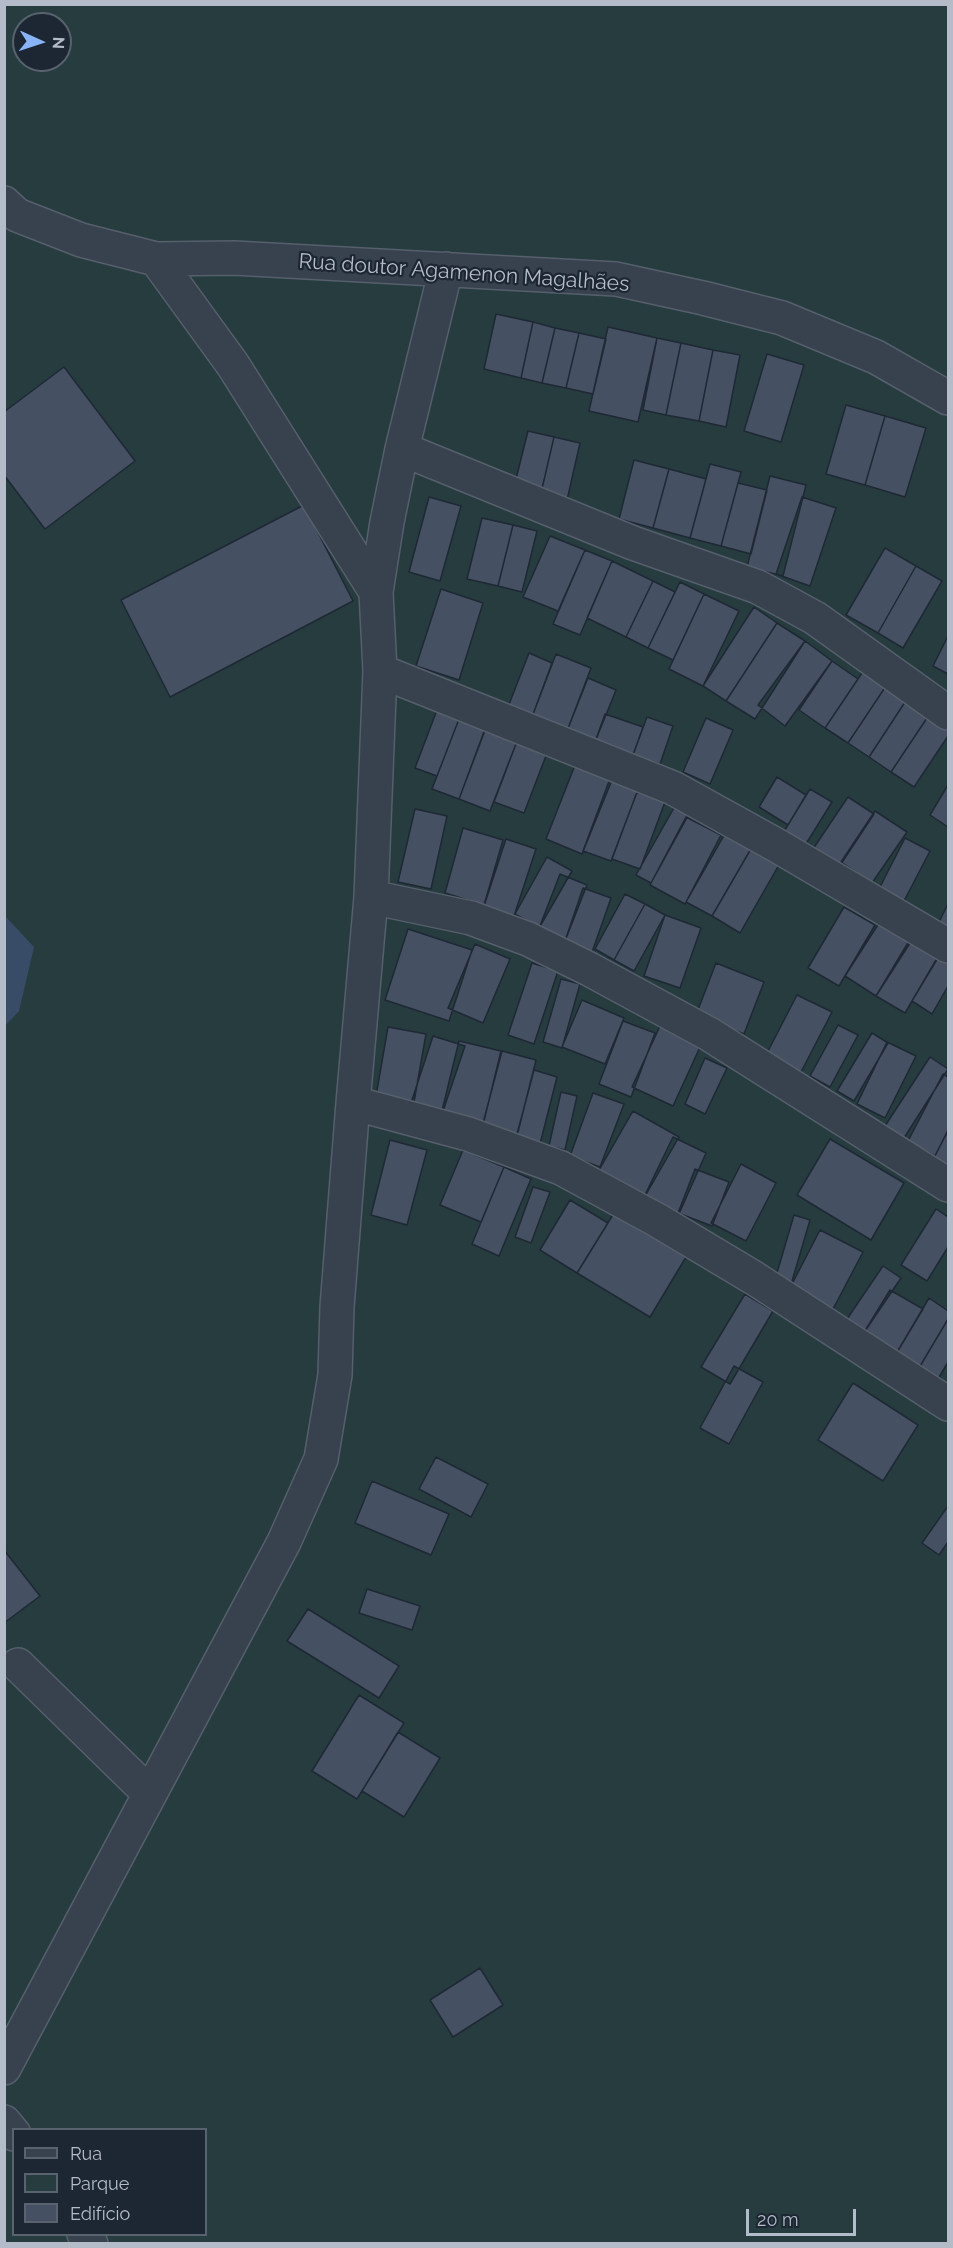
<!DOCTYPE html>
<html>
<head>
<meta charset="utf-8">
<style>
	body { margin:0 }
	#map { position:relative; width:953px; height:2248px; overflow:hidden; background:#242f3e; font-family:Raleway,sans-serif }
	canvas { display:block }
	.frame { position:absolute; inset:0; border:6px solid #b4bcc9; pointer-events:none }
	.legend { position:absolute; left:12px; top:2128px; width:195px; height:108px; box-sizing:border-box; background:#1d2633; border:2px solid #59626f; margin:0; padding:8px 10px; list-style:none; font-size:18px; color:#b4bcc9 }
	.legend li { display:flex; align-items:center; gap:12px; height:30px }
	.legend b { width:30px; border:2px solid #59626f }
	.north { position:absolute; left:12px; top:12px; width:60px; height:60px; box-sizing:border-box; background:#1d2633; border:2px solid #59626f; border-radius:50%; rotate:93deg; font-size:16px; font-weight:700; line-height:24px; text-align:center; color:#b4bcc9 }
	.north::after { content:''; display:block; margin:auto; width:21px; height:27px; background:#8ab4f8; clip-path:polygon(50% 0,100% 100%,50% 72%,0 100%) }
	.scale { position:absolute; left:746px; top:2209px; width:110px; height:27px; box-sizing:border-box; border:3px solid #b4bcc9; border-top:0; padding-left:8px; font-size:18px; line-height:21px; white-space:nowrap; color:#b4bcc9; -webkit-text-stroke:4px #1d2633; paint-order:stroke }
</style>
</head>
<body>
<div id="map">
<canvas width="953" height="2248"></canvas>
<div class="frame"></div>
<ul class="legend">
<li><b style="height:8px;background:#38414e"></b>Rua</li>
<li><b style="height:16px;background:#263c3f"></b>Parque</li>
<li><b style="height:16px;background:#455162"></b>Edifício</li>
</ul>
<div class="north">N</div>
<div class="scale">20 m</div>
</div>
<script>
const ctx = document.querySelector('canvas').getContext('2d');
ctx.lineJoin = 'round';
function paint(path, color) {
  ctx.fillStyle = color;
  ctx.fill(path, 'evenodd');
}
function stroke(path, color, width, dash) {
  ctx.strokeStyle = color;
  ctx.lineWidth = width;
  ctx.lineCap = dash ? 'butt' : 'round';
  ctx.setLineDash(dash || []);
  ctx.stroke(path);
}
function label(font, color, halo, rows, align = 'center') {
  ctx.font = font + ' Raleway,sans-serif';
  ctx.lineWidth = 4.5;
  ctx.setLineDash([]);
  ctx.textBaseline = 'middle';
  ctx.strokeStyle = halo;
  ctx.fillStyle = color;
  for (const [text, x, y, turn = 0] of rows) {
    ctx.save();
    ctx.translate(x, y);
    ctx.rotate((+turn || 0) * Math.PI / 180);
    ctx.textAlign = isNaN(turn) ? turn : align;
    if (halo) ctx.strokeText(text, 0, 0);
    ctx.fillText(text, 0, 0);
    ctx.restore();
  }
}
const green = new Path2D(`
	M5,5H948V2243L5,2244ZM24,24H60V60H24ZM14,2130H206V2234H14Z`);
const water = new Path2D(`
	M5,916L34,947L19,1011L5,1026Z`);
const building = new Path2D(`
	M496,314L533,322L521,378L484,369Z
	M533,322L555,328L542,383L521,378Z
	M608,327L657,338L638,422L589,411Z
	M555,328L579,333L566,388L542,383Z
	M579,333L606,339L593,394L566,388Z
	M657,338L681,343L666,415L643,410Z
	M681,343L713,350L699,421L666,415Z
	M713,350L740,355L726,427L699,421Z
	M767,354L804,365L781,442L744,431Z
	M64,367L135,461L45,529L4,475V412Z
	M846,405L885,416L865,485L826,474Z
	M885,416L926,428L905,497L865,485Z
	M528,431L554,437L541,493L514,487Z
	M554,437L580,443L567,500L541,493Z
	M634,460L669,469L653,528L619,519Z
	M710,464L741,472L721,546L690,538Z
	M669,469L706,479L690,538L653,528Z
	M770,476L806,485L783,576L747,567Z
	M738,483L767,490L751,554L721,546Z
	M429,497L461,506L440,581L409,572Z
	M802,497L836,508L810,586L776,574Z
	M304,505L353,601L170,697L121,600Z
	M482,518L513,525L498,586L467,579Z
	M513,525L537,531L522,592L498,586Z
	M550,536L585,550L558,611L523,597Z
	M885,548L916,566L878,633L846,615Z
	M585,550L612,561L580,635L553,624Z
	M612,561L653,581L626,637L587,618Z
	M916,566L942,581L903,648L878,633Z
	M653,581L675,592L648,648L626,637Z
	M680,582L704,594L673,660L648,648Z
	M441,589L483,603L459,680L416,666Z
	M704,594L739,611L703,686L669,669Z
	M754,607L777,623L726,701L703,686Z
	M777,623L805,641L755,719L726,701Z
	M948,636V674L933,666Z
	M805,641L832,661L785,726L758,705Z
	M529,653L552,663L532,717L508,707Z
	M556,654L591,668L567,731L532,717Z
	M832,661L858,679L825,728L799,710Z
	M866,667L888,683L848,743L825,728Z
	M588,678L616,690L595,742L567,731Z
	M888,683L909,696L869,757L848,743Z
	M909,696L931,712L891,772L869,757Z
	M437,710L459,719L437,776L415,768Z
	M931,712L948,723V736L914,787L891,772Z
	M605,714L643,727L633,755L595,742Z
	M647,717L673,726L660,764L633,755Z
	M706,718L733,730L710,784L683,772Z
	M459,719L485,729L459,799L432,789Z
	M487,725L519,736L490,811L459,799Z
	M519,736L549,748L524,813L494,802Z
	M577,760L614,775L582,854L546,839Z
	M611,776L639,787L611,861L583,851Z
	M777,777L806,795L788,825L759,807Z
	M948,785V827L930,815Z
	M810,789L832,802L804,847L783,833Z
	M637,792L665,802L640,869L612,859Z
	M848,797L874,814L839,867L813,849Z
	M675,806L689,814L651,883L636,875Z
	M415,809L447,816L431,889L398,882Z
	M875,811L907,832L872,883L841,862Z
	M686,817L721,835L685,904L650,885Z
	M463,828L503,840L484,905L445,893Z
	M726,832L752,847L712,916L686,902Z
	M905,838L930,851L904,901L879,889Z
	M506,839L536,849L513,919L483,909Z
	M752,847L780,863L740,933L712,916Z
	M547,857L572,871L539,928L515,914Z
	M560,874L587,885L565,941L538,931Z
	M583,888L611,898L590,958L565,941Z
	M625,894L645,904L614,960L595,949Z
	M645,904L665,915L634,971L614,960Z
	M948,904V929L938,924Z
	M844,907L875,925L839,986L808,968Z
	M665,915L701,928L680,988L644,976Z
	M881,920L912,940L876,996L845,976Z
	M408,929L472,950L449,1021L385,1000Z
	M915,931L943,948L905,1013L876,996Z
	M475,944L510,959L483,1023L448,1008Z
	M939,956L948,962V986L932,1014L912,1001Z
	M532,963L558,971L534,1044L508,1035Z
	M716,963L764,982L744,1034L696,1015Z
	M561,979L580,984L562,1048L543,1042Z
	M797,995L832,1012L801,1072L766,1055Z
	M582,1000L624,1018L605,1064L562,1047Z
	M623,1021L655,1033L631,1097L599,1084Z
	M838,1025L858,1035L830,1087L810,1076Z
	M660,1026L701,1045L673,1106L632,1087Z
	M388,1027L426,1034L414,1102L376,1096Z
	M872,1033L888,1043L854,1101L837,1091Z
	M433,1036L465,1046L441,1117L410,1106Z
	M459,1041L501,1051L483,1125L441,1115Z
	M887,1042L916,1056L885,1118L857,1104Z
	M502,1051L536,1060L517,1136L482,1127Z
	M930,1057L948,1069L904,1138L885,1126Z
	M705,1058L727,1068L705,1114L685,1104Z
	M534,1070L557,1077L540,1144L516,1138Z
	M943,1074L948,1077V1130L935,1156L908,1141Z
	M561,1092L577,1096L565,1150L549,1146Z
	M593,1093L624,1104L600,1167L570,1156Z
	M633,1111L679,1137L644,1198L598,1172Z
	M948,1131V1175L930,1165Z
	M673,1137L706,1153L678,1216L643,1199Z
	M830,1139L904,1183L871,1240L797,1195Z
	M390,1140L427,1150L407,1225L371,1215Z
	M463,1150L504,1167L481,1222L440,1205Z
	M741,1164L776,1183L746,1241L711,1223Z
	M504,1167L531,1179L499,1256L472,1244Z
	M695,1169L729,1182L712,1226L678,1213Z
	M533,1187L550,1192L531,1243L515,1237Z
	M570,1200L608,1223L577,1273L540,1250Z
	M936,1209L948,1217V1247L927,1281L901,1265Z
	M614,1213L686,1257L650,1317L577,1273Z
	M794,1215L810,1220L790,1288L774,1283Z
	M820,1230L863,1252L833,1309L791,1286Z
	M883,1266L901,1278L863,1334L845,1322Z
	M890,1290L923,1309L896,1354L863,1334Z
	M745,1294L773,1311L730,1384L701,1367Z
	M929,1298L948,1311V1319L919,1368L896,1354Z
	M948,1319V1362L938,1379L919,1368Z
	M734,1366L763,1382L729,1444L700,1428Z
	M853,1383L918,1425L883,1481L818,1440Z
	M436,1457L488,1484L471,1517L419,1489Z
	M372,1481L449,1514L431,1555L355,1523Z
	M948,1506V1542L939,1555L922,1543Z
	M4,1550L40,1596L4,1623Z
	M367,1589L420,1606L412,1630L359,1613Z
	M308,1609L399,1666L379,1698L287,1641Z
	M359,1695L404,1723L357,1799L312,1771Z
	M398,1732L440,1758L404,1817L362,1791Z
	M480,1968L503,2005L453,2037L430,2000Z`);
const minor = new Path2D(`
	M4,203L17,215L81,240L156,259L234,258L616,279L703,298L782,318L876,357L948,398
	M156,259L233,365L376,592
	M402,449L633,543L758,587L815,618L948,713
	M380,671L673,788L776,845L948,946
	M371,897L471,918L528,939L589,969L709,1034L948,1185
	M353,1103L468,1134L561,1168L657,1220L754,1278L948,1404
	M18,1665L150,1794
	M4,2068L284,1542L321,1459L335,1375L337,1307L353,1103L371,897L380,671L376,592L387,522L402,449L446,269
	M4,2122L14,2134
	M84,2234L91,2244`);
const streetNames = [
	["Rua doutor Agamenon Magalhães",464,273,4]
];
paint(green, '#263c3f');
paint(water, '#394c67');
paint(building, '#455162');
stroke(building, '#1f2835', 1.5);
stroke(minor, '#565f6c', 36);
stroke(minor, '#38414e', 33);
label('21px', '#b4bcc9', '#1d2633', streetNames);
</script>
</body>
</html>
